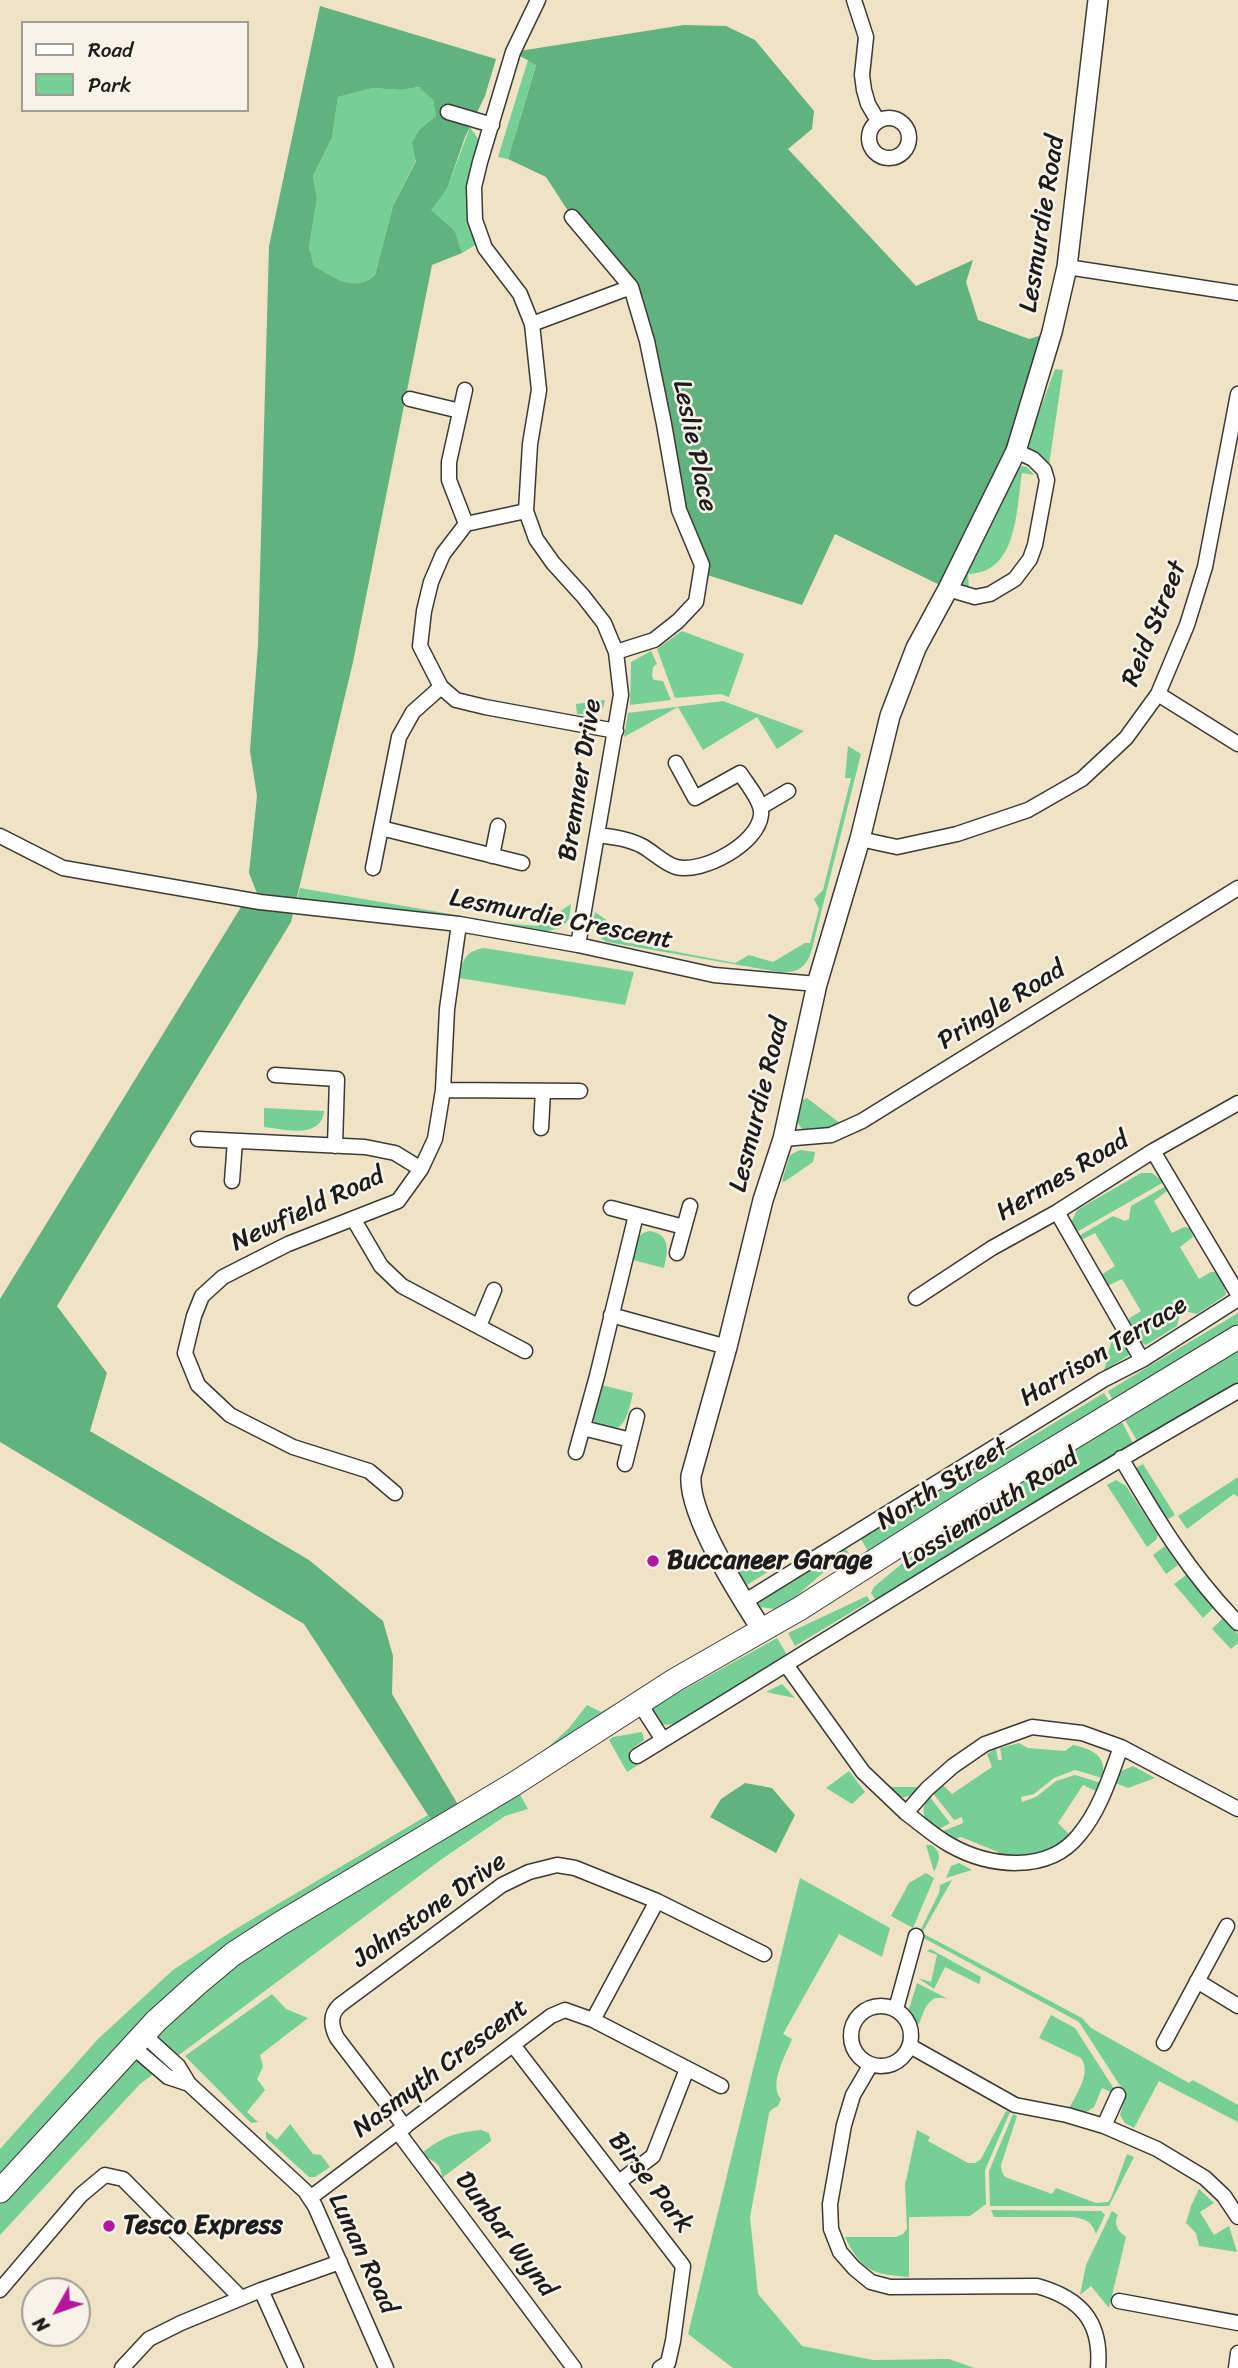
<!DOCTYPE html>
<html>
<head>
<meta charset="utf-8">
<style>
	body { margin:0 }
	#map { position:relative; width:1238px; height:2368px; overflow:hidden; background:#f0e2c5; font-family:Sriracha,sans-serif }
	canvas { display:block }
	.legend { position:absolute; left:21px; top:21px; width:228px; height:91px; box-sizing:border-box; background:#f7f3e8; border:2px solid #9f9d96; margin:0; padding:9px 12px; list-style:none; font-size:21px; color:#1c1c1c }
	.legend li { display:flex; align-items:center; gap:14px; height:35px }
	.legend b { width:35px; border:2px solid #9f9d96 }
	.north { position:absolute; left:21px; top:2277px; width:70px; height:70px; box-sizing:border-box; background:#f7f3e8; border:2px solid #9f9d96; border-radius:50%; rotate:230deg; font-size:19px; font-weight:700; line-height:28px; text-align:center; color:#1c1c1c }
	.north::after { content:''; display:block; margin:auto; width:24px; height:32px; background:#b5179e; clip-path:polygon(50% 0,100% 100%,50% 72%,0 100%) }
</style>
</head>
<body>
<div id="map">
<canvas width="1238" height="2368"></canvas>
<ul class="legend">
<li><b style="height:9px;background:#fff"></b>Road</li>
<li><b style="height:19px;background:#76cf95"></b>Park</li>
</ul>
<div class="north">N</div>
</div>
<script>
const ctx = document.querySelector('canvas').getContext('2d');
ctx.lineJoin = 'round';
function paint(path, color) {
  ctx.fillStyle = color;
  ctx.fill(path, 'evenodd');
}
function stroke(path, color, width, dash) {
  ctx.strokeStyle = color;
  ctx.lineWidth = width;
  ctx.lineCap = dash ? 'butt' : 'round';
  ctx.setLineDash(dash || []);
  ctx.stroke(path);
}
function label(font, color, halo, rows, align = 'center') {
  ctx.font = font + ' Sriracha,sans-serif';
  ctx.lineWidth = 5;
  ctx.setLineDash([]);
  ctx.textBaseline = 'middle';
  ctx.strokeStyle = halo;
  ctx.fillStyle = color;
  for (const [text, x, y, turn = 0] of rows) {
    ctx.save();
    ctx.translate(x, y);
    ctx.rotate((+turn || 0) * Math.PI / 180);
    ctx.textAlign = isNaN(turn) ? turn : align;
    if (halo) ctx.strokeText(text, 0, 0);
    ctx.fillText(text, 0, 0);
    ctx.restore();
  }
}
const green = new Path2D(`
	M528,60L536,64L508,159L498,157Z
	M420,87L433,100L436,116L420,129L416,160L393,206L375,275C354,293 335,278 314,266L309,247L317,198L313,176L332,138L338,97L373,88L401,90Z
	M470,127L478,139L467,204L475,245L462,253L455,231L430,210L447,189Z
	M1055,369L1063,370L1049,465L1029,449L1028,442Z
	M1022,466L1027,467L1034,475L1022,473C1016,510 1018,573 968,574L969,589L961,583L1018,468Z
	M682,631L744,654L729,697L721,694L675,698L657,649Z
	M651,651L657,664L653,667L652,676L654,680L663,681L671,700L630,705L631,662Z
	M605,700L603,708L595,715L577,714L576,704Z
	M723,701L804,731L777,749L757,717L703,750L678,707L624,737L628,713Z
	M848,746L861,754L812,949C806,968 799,973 779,972L607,942C594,935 592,925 595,912L621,930V938L625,942L735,963L749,955L773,962L805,943H810L819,909L814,899L823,890L851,778H845Z
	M300,888L502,923L538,926L571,904L569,919L561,928L543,932L297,900Z
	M484,948L634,972L625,1005L459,978C462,961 465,951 484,948Z
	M807,1098L841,1124V1127L805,1133L797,1122L803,1100Z
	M264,1108L324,1111C321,1140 284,1129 264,1127Z
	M800,1150L815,1152L813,1162L784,1182L782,1181L790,1155Z
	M1141,1173H1152L1164,1182L1075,1233L1071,1223L1077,1210Z
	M1166,1186L1167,1191L1154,1201L1172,1233L1184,1227L1190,1228L1193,1237L1180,1247L1199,1279L1211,1272H1216L1224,1284L1226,1295L1197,1314L1184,1311L1176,1299L1172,1301L1180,1314L1177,1326L1146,1345L1140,1342L1128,1323L1130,1318L1141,1311L1122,1279L1107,1286L1101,1275L1115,1266L1095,1233L1081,1240L1077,1237L1113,1216L1125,1221L1129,1219L1131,1206Z
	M649,1231C671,1234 668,1251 664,1268L629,1259C633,1246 634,1235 649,1231Z
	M1238,1313V1331L1116,1406L1108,1391Z
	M1117,1328L1129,1355L1104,1371L1114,1330Z
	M1238,1351V1385L1139,1444L1125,1420Z
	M598,1384L633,1393C629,1408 626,1435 605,1428C597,1426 595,1424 592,1417Z
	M1104,1393L1113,1408L901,1537L868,1551L861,1539Z
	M1122,1422L1135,1447L876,1600L871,1593L874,1587C949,1522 1036,1472 1122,1422Z
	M1143,1464L1175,1515L1163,1522L1136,1472V1468Z
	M1238,1477V1497L1234,1494L1231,1496L1187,1529L1178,1516Z
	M1116,1480L1126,1486L1158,1535L1156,1540L1147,1547L1107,1485Z
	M1165,1546L1178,1565L1166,1574L1153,1555Z
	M846,1549L849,1553L834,1563L785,1606L775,1609L760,1607L758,1602Z
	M729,1561L771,1570L747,1585L742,1583Z
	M1186,1575L1214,1607L1203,1618L1174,1584Z
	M867,1596L870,1601L795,1646L788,1633Z
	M1223,1618L1238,1634V1643L1231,1649L1212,1629Z
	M777,1638L787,1655L674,1724L662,1725L651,1708Z
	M782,1684L795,1698L766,1692Z
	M645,1687L533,1761L569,1728L587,1705L601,1712Z
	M642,1732L644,1740L629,1751L638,1765L627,1772L609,1740L613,1737Z
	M1019,1743L1028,1748L1065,1751L1073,1745C1092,1749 1108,1756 1102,1778L1075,1770L1054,1778L1034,1794L1021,1797L1022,1802L1036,1797L1056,1781L1075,1775L1101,1783L1098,1792L1083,1785L1058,1823L1069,1834C1048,1854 1026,1856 999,1858L998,1852L961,1837L950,1841L941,1835L943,1831L963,1823L962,1817L954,1820L932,1792L942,1784L952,1794L992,1767L987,1754L996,1749L998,1760H1002L1000,1748Z
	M1133,1766L1155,1778L1128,1788L1113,1782L1119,1772Z
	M849,1771L865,1792L852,1804L826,1788Z
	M514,1784L528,1809L505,1816L442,1859L140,2084L0,2235V2149L98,2039L173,1970L234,1930L428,1815L437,1829Z
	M886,1787H920L912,1795L898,1799Z
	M929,1796L950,1823L934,1832C924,1819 919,1811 929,1796Z
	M926,1845H931C943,1852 939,1862 934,1872Z
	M959,1863L972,1870L946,1878L951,1866Z
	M926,1873L934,1878L913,1928L891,1916L909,1883Z
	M800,1878L890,1928L882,1957L839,1934L783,2034L792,2039C786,2055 768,2084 781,2099L778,2106L772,2109L769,2113L750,2217L758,2294L802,2346L873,2360L949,2359L974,2368H733L688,2334Z
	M952,1880L922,1933L1082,2018L1091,2028L1189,2083L1193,2080L1238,2105V2122L1159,2081L1134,2128L1125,2123L1120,2115L1126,2095L1079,2022L918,1935L939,1893L940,1885Z
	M930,1949L981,1977L979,1984L945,1967L934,1989L918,1978L931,1982L937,1955L927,1951Z
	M917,1983L948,1999C928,1993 925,2009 919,2024L914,2026L909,2009Z
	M272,1994L286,2009L308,2018L260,2055L263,2067L257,2079L265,2090L247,2112L258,2122L251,2123L185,2056Z
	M1051,2015L1075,2028L1118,2095L1102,2088L1094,2107L1085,2113L1069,2109C1076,2094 1092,2073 1081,2058L1039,2038Z
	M1006,2111L1010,2112L985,2170L986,2204L970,2216L909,2217V2277C873,2274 862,2272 845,2237H896L903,2234L907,2229L905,2185L917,2130L930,2137L928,2141L968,2163H975L981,2159Z
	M1013,2114L1017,2116L1001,2165L1002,2172L1005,2177L1052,2194L1056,2188L1096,2203L1108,2202L1111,2198L1127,2154L1134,2157L1109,2206H990L989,2171Z
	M290,2124L313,2154L321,2155L330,2167L315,2177H309L266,2138V2131L277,2140Z
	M481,2130L489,2133L491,2141L442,2178C441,2159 431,2163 422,2153C444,2136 454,2133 481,2130Z
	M1199,2189L1214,2203L1200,2212L1214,2235L1229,2226L1237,2252L1199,2246L1196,2233L1186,2223L1191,2206Z
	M991,2210L1101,2211L1105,2215L1096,2234C1092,2221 1085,2219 1073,2217H994Z
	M1112,2211L1118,2215C1113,2225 1118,2231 1126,2237L1109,2308L1091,2286L1080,2295L1086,2265Z`);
const forest = new Path2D(`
	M320,6L496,59L485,96L465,137L447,189L431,210L455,231L462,253L432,265L353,662L291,922L57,1306L107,1373L90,1431L309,1560L383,1621L393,1656L392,1694L463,1813L437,1829L304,1624L0,1442V1299L246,899L260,901L249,873L257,796L250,751L258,645L269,246ZM419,87L433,100L436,116L420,129L412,143L416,161L393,206L375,275C354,293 335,278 314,266L309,247L317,198L313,176L332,138L338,97L373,88L401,90Z
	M684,25L726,26L755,40L814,111L812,129L788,149L916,286L973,260L966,282L978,320L1029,339L1052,332L1016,451L948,589L835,534L802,605L701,573L679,510L631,287L572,217L546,177L508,159L536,65L513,52Z
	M745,1783L772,1788L795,1815L776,1853L710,1817L721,1799Z`);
const street = new Path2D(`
	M538,0L513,52L480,162L474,187L475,220L485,248L520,294L532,324L539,390L530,444L526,511L536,539L553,563L583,596L604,623L616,652L621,695L578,945
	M854,0L866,37L862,75L864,90L868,104L878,121
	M448,112L492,125
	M869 138a20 20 0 1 1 40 0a20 20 0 1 1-40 0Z
	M572,217L631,287L647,341L664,424L679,510L702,565L696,602L678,621L654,640L616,652
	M1067,267L1238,293
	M532,324L631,287
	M465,390L449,462V480L466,524
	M410,399L460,411
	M526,511L466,524L443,554L431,582L424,611L420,646L441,687L456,700L485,707L616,731
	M948,589L975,597L990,594L1015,579L1030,559L1035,545L1047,480L1044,470L1033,459L1016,451
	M1158,694L1238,744
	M761,807L788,791
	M381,828L522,863
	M598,835C614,837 630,839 644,847C654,853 665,864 676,867C702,874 758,844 761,815C763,802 746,783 740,773L695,798L676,763
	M0,836L63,868L260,902L459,924L578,945L714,975L817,984
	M860,839L897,847L957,834L1028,810L1082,779L1126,738L1158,694L1187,625L1205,567L1238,394
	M492,856L498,826
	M373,868L399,737L413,712L441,687
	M275,1075L337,1079L335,1146
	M443,1090L580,1091
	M541,1128L543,1091
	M198,1139L365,1147L395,1153L421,1169
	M783,1139L831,1135L862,1121L1238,888
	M1153,1151L1238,1294
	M232,1181L235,1141
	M611,1208L684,1227
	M1057,1212L1142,1360
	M354,1220L381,1266L402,1286L525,1351
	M677,1253L690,1206
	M916,1298L992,1248L1057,1212L1153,1151L1238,1103
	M611,1315L727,1347
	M479,1326L494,1290
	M583,1428L631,1440
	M576,1452L597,1376L636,1215
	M1121,1458C1157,1519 1188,1572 1238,1623
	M625,1464L637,1416
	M395,1493L369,1471L293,1447L230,1415L198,1385L185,1353L194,1316L202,1296L223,1277L288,1244L398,1201L421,1169L435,1139L443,1090L447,1009L459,924
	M744,1602L1103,1380L1142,1360L1238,1299
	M787,1666L863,1772L906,1813L927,1789L953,1766L985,1744L1032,1727L1082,1733L1121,1747L1238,1809
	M640,1704L663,1740
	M637,1756C837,1634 1035,1507 1238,1391
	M906,1813C921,1824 934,1836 950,1845C989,1867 1048,1874 1079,1835C1100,1810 1110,1777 1121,1747
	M1197,1981L1238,2006
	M851 2036a30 30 0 1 1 60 0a30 30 0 1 1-60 0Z
	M896,2009L916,1936
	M593,2020L657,1901
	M144,2035L178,2066L189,2084L305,2191L315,2206L386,2368
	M1164,2043L1227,1926
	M513,2045L683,2266L673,2341L668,2363L660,2368
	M910,2046L1015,2105L1067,2115L1104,2126L1157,2149L1205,2178L1224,2196L1238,2217
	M133,2047L168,2077L189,2084
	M870,2066L853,2095L844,2125L830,2204L831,2229L840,2252L854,2268L871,2282L890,2287L1037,2286C1080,2298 1102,2321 1098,2368
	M1104,2126L1118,2095
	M405,2127L337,2038C331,2026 329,2015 340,2005L502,1885L529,1872L557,1865L575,1868L657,1901L764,1954
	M398,2132L574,2368
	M619,2182L653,2156L687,2069
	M310,2198L551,2016L565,2010L593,2020L721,2086
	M0,2290L81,2195L105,2175L123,2179L241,2298
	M261,2290L296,2368
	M1119,2301L1238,2323
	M122,2368L149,2339L181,2323L261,2290L340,2262
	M1236,2368L1238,2353`);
const secondary = new Path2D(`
	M762,1630C740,1596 688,1515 691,1476L727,1347L763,1200L783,1139L817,984L860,839L890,716L916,648L948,589L1016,451L1052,332L1067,267L1098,0`);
const primary = new Path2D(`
	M0,2191L156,2021L197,1984L233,1954L281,1923L514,1784L675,1680L799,1609L978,1495L1238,1337`);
const markers = [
	[653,1561,7,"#b5179e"],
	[109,2226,7,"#b5179e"]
];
const streetNames = [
	["Lesmurdie Road",1043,224,-81],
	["Leslie Place",694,446,78],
	["Reid Street",1155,624,-68],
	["Bremner Drive",581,780,-81],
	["Lesmurdie Crescent",561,920,11],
	["Pringle Road",1002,1006,-32],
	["Lesmurdie Road",760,1105,-76],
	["Hermes Road",1063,1177,-31],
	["Newfield Road",308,1210,-25],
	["Harrison Terrace",1104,1352,-31],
	["North Street",943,1485,-32],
	["Lossiemouth Road",990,1510,-32],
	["Johnstone Drive",430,1911,-35],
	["Nasmyth Crescent",441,2069,-37],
	["Birse Park",650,2183,52],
	["Dunbar Wynd",505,2235,53],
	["Lunan Road",362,2254,65]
];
const poiNames = [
	["Buccaneer Garage",667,1561],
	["Tesco Express",123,2226]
];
paint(green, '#76cf95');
paint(forest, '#60b27e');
stroke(street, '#3c3a35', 17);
stroke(secondary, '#3c3a35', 22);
stroke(primary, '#3c3a35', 25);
stroke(street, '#fff', 14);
stroke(secondary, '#fff', 19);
stroke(primary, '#fff', 23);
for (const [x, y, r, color] of markers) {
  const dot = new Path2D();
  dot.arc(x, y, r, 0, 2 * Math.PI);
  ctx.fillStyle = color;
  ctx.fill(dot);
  stroke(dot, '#f7f3e8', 2.5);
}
label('26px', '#1c1c1c', '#f7f3e8', streetNames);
label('bold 26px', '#1c1c1c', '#f7f3e8', poiNames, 'left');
</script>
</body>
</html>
